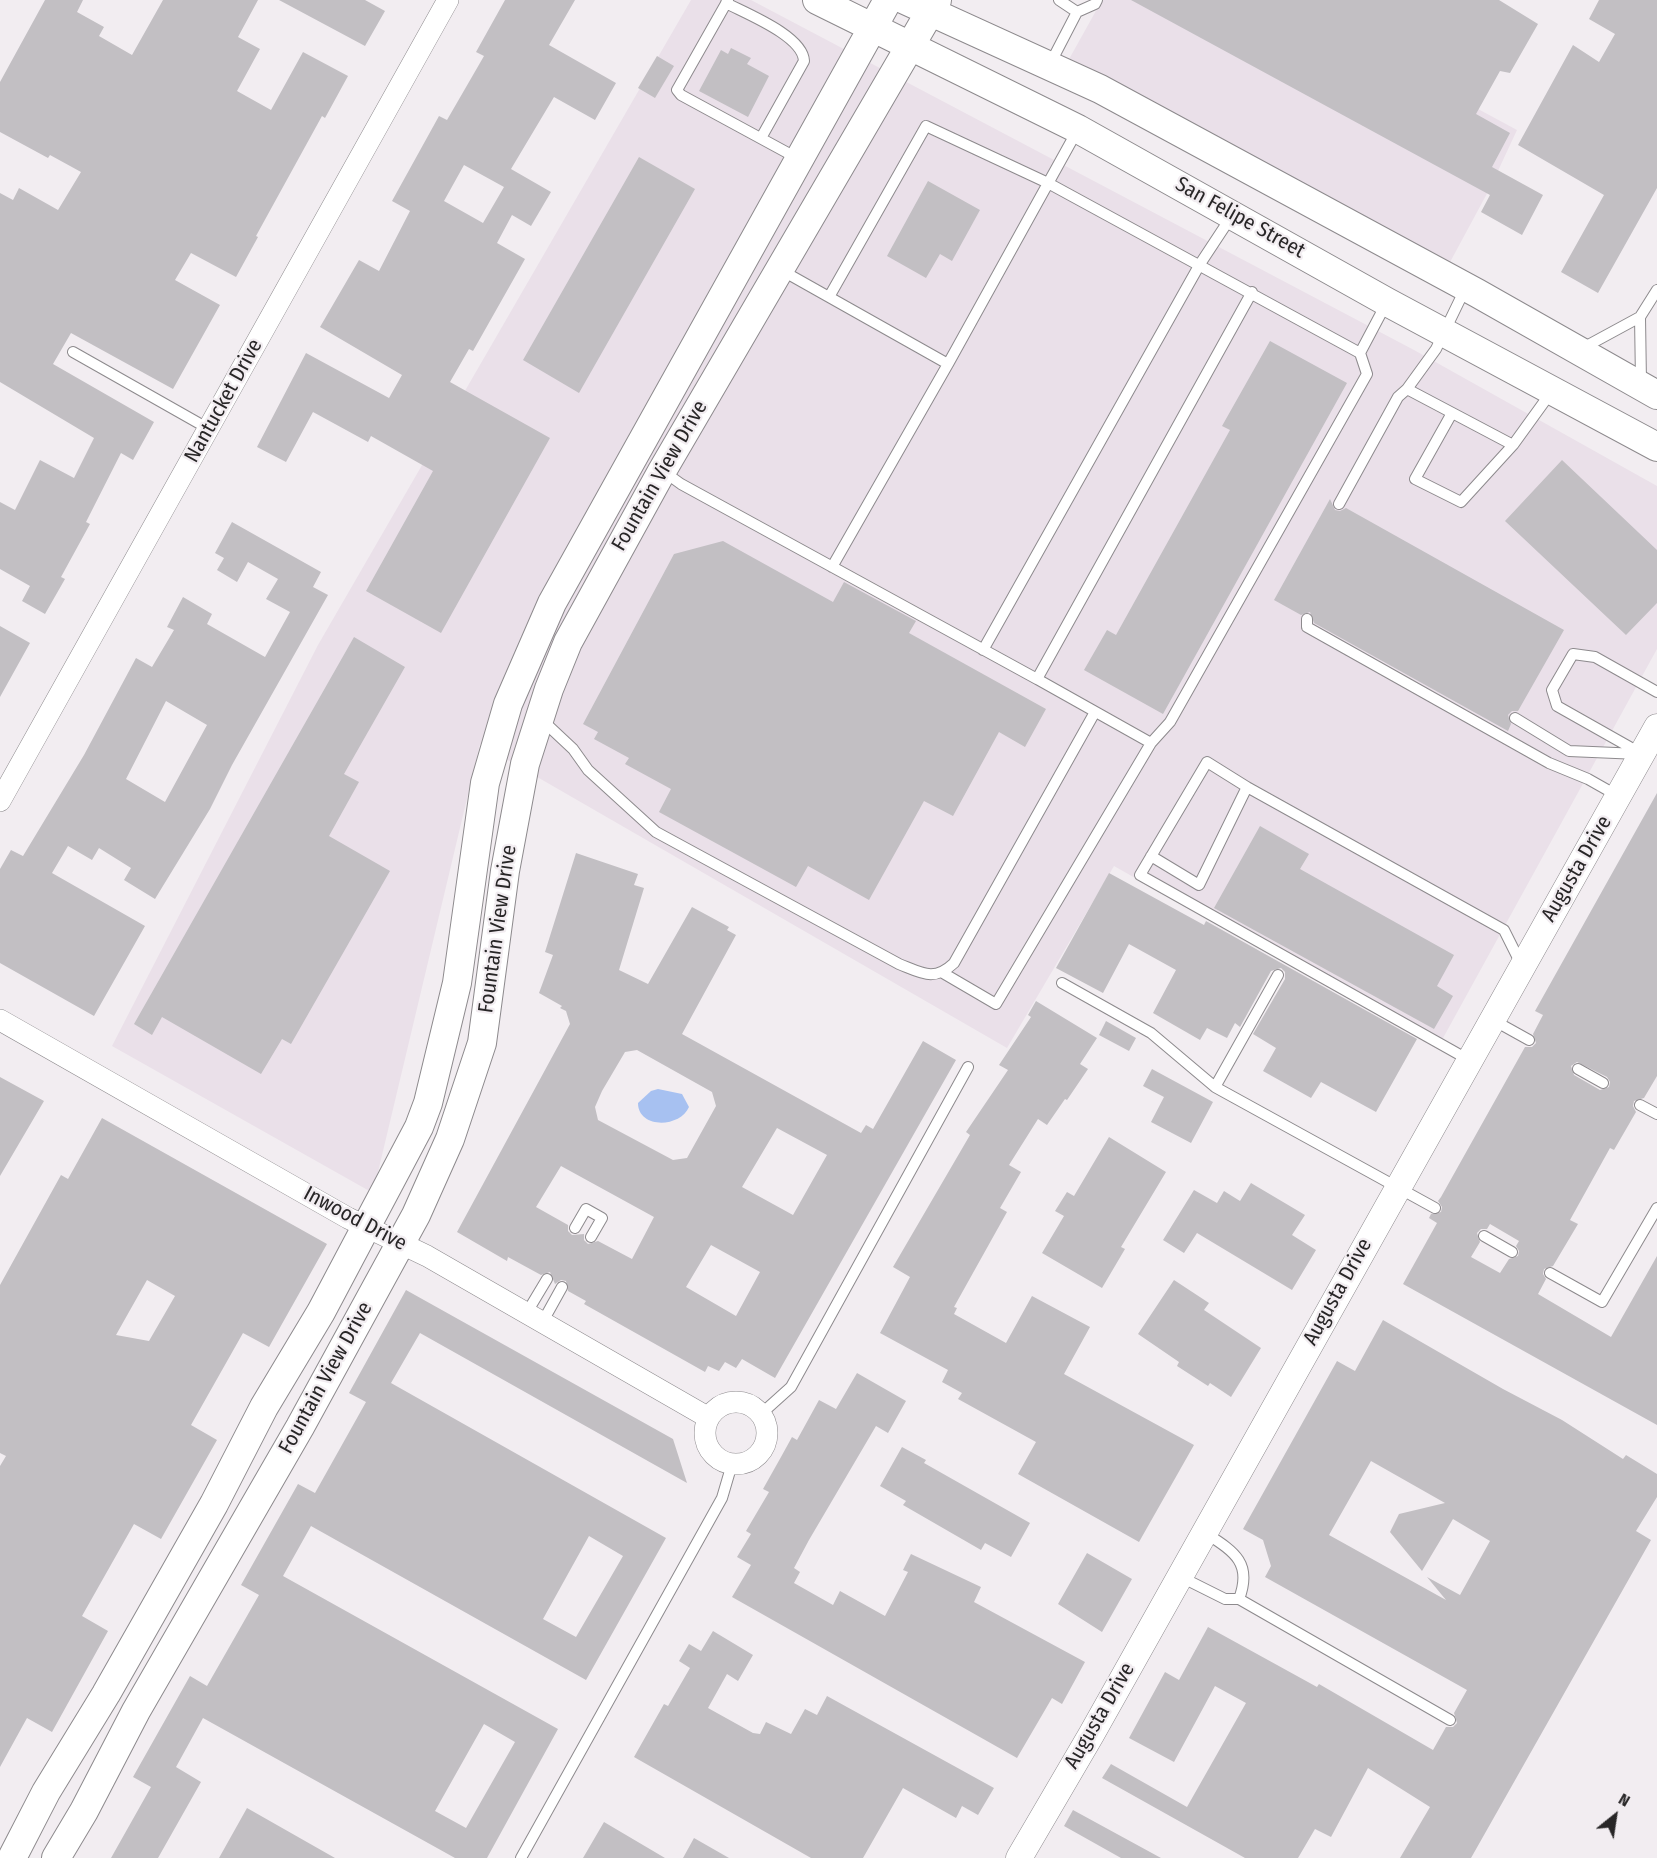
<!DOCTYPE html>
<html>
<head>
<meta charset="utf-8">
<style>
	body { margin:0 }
	#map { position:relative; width:1657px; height:1858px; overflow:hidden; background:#f2edf1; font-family:"Fira Sans Condensed",sans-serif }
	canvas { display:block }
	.north { position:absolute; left:1585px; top:1786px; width:60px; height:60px; -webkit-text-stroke:4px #f2edf1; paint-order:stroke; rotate:30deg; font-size:16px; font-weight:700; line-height:24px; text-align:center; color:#282627 }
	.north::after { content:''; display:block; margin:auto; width:21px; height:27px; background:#282627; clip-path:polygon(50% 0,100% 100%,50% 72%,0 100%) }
</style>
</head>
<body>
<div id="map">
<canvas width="1657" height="1858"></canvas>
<div class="north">N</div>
</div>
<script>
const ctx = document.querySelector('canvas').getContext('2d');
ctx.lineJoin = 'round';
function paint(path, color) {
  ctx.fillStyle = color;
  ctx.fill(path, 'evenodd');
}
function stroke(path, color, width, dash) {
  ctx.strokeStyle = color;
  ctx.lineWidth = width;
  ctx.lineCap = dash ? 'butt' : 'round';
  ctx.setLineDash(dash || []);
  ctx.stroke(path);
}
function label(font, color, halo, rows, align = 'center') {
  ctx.font = font + ' "Fira Sans Condensed",sans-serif';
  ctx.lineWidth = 4.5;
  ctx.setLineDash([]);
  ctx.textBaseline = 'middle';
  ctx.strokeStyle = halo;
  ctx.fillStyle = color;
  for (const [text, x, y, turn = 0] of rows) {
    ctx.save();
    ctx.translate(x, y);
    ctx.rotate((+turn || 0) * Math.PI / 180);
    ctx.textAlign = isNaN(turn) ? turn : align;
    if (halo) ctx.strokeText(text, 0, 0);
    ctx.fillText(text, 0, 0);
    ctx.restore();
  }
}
const built = new Path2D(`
	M691,0H751L1414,350L1657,486V649L1437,1049L1114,866L1007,1048L480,744L373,1193L112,1046L318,645Z
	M1102,0H1276L1517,130L1490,188L1449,264L1068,61Z`);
const water = new Path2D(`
	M658,1089L682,1094L689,1107C680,1128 638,1129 638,1103L651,1091Z`);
const building = new Path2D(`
	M45,0H83L77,12L104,27L99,36L132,55L163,0H258L238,37L260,49L237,91L271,110L303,52L348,76L325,118L322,116L256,236L258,237L236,277L191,253L175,280L220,305L173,389L71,333L53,364L154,422L133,460L121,453L86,522L90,524L61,577L65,579L45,614L22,601L30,586L0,569V502L15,510L40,460L74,478L94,438L0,382V193L13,200L19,188L58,210L81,172L50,155L48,158L0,132V82Z
	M279,0H365L385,11L365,46Z
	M505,0H575L549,45L616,83L595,120L554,97L511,169L551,192L531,226L512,215L497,243L525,259L473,351L469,349L450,382L550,438L441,633L366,591L433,471L371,436L368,442L313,412L286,462L257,447L306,353L389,398L402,375L320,327L359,260L379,271L410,211L392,201L439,116L447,120L484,56L476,52ZM464,165L504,187L483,223L444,201Z
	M1131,0H1499L1538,24L1510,73L1500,71L1476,114L1510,133L1492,167L1543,195L1522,235L1481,212L1490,195Z
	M1599,0H1657V188L1598,293L1561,272L1604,195L1518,145L1573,45L1599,62L1615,34L1589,19Z
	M731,48L751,58L747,64L769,76L748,117L699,91L721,50L728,54Z
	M657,56L674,66L655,98L638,88Z
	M639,157L695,189L579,393L523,360Z
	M928,181L980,210L952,261L940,254L926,278L887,256Z
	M1270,341L1347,383L1163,714L1084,670L1107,630L1116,635L1230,430L1222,426Z
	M1562,460L1657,550V603L1626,635L1505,521Z
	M1330,499L1335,510L1340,511L1346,508L1564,630L1518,711H1512L1508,715L1511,724L1508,731L1314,623L1310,612L1301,615L1274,600Z
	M232,522L321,572L313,587L328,595L232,765L210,809L155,899L124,880L131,868L99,848L92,860L68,846L52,873L145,926L94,1016L0,963V869L11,850L23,856L84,755L136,658L152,667L174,630L167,627L183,597L212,614L207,624L265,657L290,612L266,599L278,579L248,562L237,582L217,570L224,558L215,553ZM166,701L207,725L165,802L126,779Z
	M723,541L833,602L844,582L916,621L909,633L1046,709L1025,747L999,732L953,816L924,801L869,900L808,866L796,887L659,812L671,789L625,764L629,758L594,739L598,732L583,724L674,554Z
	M0,626L30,643L0,697Z
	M354,637L405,667L344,774L359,782L329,836L390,871L291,1044L282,1039L261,1074L162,1017L152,1035L134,1024Z
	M1657,793V1076L1644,1098L1634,1101L1633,1106L1636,1112L1614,1150L1610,1148L1570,1220L1578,1224L1553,1266L1544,1269L1543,1274L1546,1279L1538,1294L1611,1337L1657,1256V1425L1403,1284L1437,1223L1429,1218L1431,1214L1441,1212L1442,1207L1438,1201L1441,1197L1525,1047H1532L1536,1043L1533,1034L1543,1015L1535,1011ZM1577,1062L1607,1077L1610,1082L1609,1087L1600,1090L1574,1075L1571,1066ZM1490,1224L1519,1241L1516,1246L1519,1251L1518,1256L1509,1259L1500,1273L1471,1257L1480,1242L1477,1233L1481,1229H1487Z
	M1260,826L1309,854L1300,869L1454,955L1437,986L1453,996L1434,1029L1214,908Z
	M576,853L638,874L634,885L644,888L619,970L648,984L692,907L729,927L727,930L736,935L682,1034L861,1133L866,1125L873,1129L923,1041L956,1060L775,1378L742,1359L736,1368L725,1362L719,1371L708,1366L705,1372L584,1304L586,1301L568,1291L566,1281L561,1280L555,1284L550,1272L541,1275L508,1257L507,1261L457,1232L570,1024L566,1011L560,1008L562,1006L539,993L553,955L545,952ZM637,1050L712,1092L716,1106L687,1158L673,1160L598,1120L595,1107L602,1091L625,1052ZM777,1128L827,1155L793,1215L742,1187ZM561,1166L654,1217L632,1259L598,1241L588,1244L584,1240V1234L572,1235L568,1231V1225L536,1207ZM711,1245L760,1272L736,1316L686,1287Z
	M1109,873L1204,925L1206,921L1417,1039L1376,1112L1321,1082L1311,1098L1263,1071L1276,1048L1253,1034L1285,979V972L1281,968L1271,971L1240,1027L1235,1023L1227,1038L1207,1028L1200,1040L1153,1013L1176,970L1129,944L1103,993L1056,968Z
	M1036,1001L1097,1038L1080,1064L1088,1069L1067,1100L1065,1099L1047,1125L1038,1119L1009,1165L1021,1172L1000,1208L1007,1212L954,1307L957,1308L954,1314L1006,1343L1032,1296L1090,1327L1064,1374L1194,1445L1139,1542L1018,1474L1036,1442L958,1399L962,1393L942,1382L948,1370L880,1333L910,1277L893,1267L970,1135L966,1132L1008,1070L999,1065L1031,1017L1028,1015Z
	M1106,1021L1136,1038L1129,1051L1099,1035Z
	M1152,1069L1213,1102L1191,1143L1151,1122L1164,1097L1143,1086Z
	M0,1077L44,1101L0,1176Z
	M102,1118L327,1244L269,1347L243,1333L191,1425L217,1440L161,1539L134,1524L82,1616L108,1631L52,1732L27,1718L0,1767V1466L6,1456L0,1453V1285L61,1175L68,1179ZM147,1280L175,1296L149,1341L116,1335Z
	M1109,1137L1166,1172L1121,1247L1125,1249L1102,1288L1042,1253L1064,1216L1055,1211L1067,1192L1074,1196Z
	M1251,1183L1305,1215L1292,1235L1316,1250L1292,1290L1197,1233L1184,1253L1163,1240L1194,1190L1217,1203L1224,1191L1240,1201Z
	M1174,1280L1209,1303L1204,1310L1261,1348L1231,1397L1210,1383L1208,1386L1177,1366L1179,1362L1138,1334Z
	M406,1290L673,1439L687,1483L420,1333L391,1383L666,1538L586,1680L311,1526L283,1576L558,1729L487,1858H455L203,1718L176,1767L201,1782L158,1858H111L151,1787L133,1777L190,1676L207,1686L259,1595L241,1585L298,1484L315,1493L366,1402L349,1393ZM589,1536L623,1556L576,1637L543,1619ZM484,1724L515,1742L466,1828L435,1811Z
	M1383,1320L1503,1389L1562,1420L1623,1459L1626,1455L1657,1474V1497L1636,1531L1651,1540L1471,1858H1400L1430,1807L1368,1768L1331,1837L1315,1829L1298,1858H1245L1102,1778L1111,1764L1187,1807L1246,1703L1215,1686L1174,1762L1129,1738L1165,1672L1179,1680L1208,1627L1317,1687L1319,1684L1433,1750L1446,1727H1453L1457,1723L1454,1713L1467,1690L1265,1577L1271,1566L1263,1540L1243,1529L1337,1361L1355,1371ZM1371,1461L1445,1503L1399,1514L1390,1532L1422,1571L1453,1519L1490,1541L1460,1595L1427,1577L1446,1600L1329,1535Z
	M857,1373L906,1401L888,1433L876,1426L809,1540L794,1568L800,1572L794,1583L833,1605L840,1591L885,1616L908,1572L903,1570L911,1554L981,1587L974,1602L1085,1662L1062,1704L1052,1698L1017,1758L732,1597L751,1565L737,1557L751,1534L746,1531L769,1492L763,1489L781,1457L792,1437L797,1440L819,1400L836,1409Z
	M902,1447L926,1460L924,1463L1030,1523L1011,1557L985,1543L981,1550L903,1505L906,1501L880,1486Z
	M1087,1553L1132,1579L1102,1632L1058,1604Z
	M713,1631L753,1655L738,1681L727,1674L708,1708L753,1733L760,1734L766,1722L791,1734L805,1709L817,1715L827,1696L994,1788L978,1815L962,1806L956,1818L903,1788L863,1858H811L634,1757L664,1704L668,1706L690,1668L679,1661L689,1644L701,1651Z
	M247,1808L335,1858H219Z
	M1073,1810L1161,1858H1121L1064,1826Z
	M604,1822L665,1858H583Z
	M694,1838L729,1858H683Z`);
const service = new Path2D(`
	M728,0L677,90L681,95L797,158
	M726,3C747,14 803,36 804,61L761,138
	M1077,12L1095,4L1097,0
	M1049,66L1077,12L1059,0
	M781,270L948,364L1077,131
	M1466,287L1436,349L1407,389L1513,445
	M829,297L926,126L1048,183L1360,353L1387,302
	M1640,317L1641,382
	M1581,349L1640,317L1657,290
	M73,352L209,429
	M1452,413L1415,479L1461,502L1513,445L1552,391
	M663,471L681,484L1037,679L1252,292
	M1339,504L1398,397L1407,389
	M832,567L948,364
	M1307,619V627L1549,763L1588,779L1618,796
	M983,650L1200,264L1231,217
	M1037,679L1151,743
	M1515,718L1569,751L1639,754
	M541,719L573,749L588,770L656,832L899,964C922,973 934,982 954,963L1095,712
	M1642,754L1557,706L1552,690L1573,654L1595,657L1657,692
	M1247,787L1207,762L1140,875L1469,1060
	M1151,856L1199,885L1247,787L1504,930L1521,964
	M943,973L996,1004L1151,743L1170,722L1367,374L1360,353
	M1062,983L1151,1033L1215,1087L1435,1208
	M1493,1020L1529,1040
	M1578,1069L1603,1083
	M1215,1087L1278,975
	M1640,1105L1657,1114
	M575,1228L586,1209L602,1218L591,1237
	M1484,1236L1512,1252
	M1550,1273L1602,1302L1657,1208
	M526,1314L547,1279
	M542,1323L562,1287
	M761,1414L791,1387L968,1067
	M1179,1576L1225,1599H1239C1253,1562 1233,1551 1204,1532
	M1239,1599L1450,1720
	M521,1858L722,1498L732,1464`);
const minor = new Path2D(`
	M0,801L448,0
	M0,1020L348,1218L427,1256L709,1418
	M705 1433a31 31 0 1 1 62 0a31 31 0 1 1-62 0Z`);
const tertiary = new Path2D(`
	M1019,1858L1091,1735L1657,727`);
const secondary = new Path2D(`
	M817,0L1078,129L1387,302L1657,447
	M905,0L1100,89L1477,293L1657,395
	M12,1858L46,1792L106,1694L214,1504L264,1407L321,1312L419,1127L428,1103L457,983L485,783L508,704L552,603L888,0
	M56,1858L84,1811L136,1711L300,1427L416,1215L450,1139L482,1043L505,871L525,764L549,689L568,642L662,471L937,0`);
const streetNames = [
	["San Felipe Street",1240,218,29],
	["Nantucket Drive",224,401,-61],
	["Fountain View Drive",660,476,-60],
	["Augusta Drive",1577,869,-60],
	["Fountain View Drive",498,929,-82],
	["Inwood Drive",355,1219,28],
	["Augusta Drive",1338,1292,-61],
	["Fountain View Drive",326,1378,-61],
	["Augusta Drive",1100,1716,-60]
];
paint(built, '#eae0e9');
paint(water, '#a7c1f1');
paint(building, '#c2bfc3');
stroke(service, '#8d8a8d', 12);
stroke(minor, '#8d8a8d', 22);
stroke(tertiary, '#8d8a8d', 27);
stroke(secondary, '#8d8a8d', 30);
stroke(service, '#fff', 10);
stroke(minor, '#fff', 21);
stroke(tertiary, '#fff', 26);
stroke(secondary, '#fff', 28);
label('21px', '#282627', '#f2edf1', streetNames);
</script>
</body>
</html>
